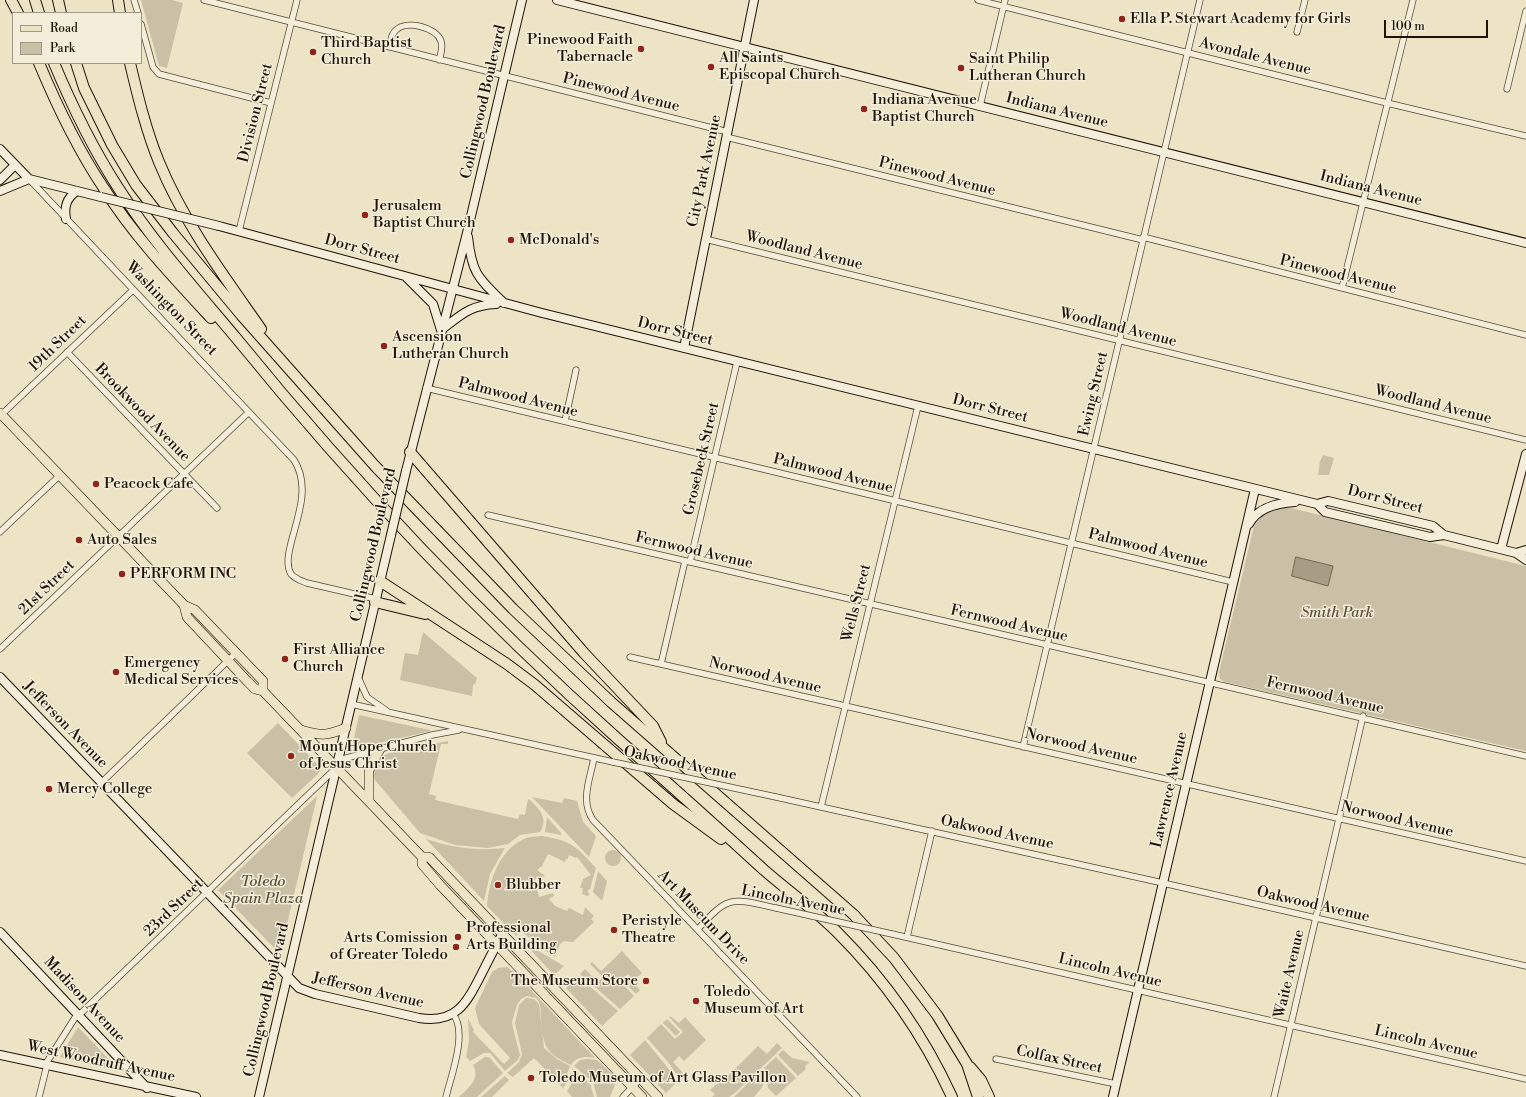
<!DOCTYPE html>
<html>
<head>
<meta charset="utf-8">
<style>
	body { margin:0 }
	#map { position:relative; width:1526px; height:1097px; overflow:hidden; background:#ede4c6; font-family:"Libre Bodoni",serif }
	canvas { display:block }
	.legend { position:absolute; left:12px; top:12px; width:130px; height:52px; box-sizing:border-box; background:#f3edda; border:1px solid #9f9685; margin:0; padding:5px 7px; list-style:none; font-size:12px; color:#201305 }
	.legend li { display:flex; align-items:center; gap:8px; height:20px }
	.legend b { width:20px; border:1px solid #9f9685 }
	.scale { position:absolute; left:1384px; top:20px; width:104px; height:18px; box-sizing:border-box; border:2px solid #201305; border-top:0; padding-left:5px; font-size:12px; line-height:14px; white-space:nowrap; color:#201305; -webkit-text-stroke:3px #f3edda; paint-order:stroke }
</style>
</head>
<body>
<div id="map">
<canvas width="1526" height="1097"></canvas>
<ul class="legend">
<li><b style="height:5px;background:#ede4c6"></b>Road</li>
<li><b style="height:11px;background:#cac0a5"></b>Park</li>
</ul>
<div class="scale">100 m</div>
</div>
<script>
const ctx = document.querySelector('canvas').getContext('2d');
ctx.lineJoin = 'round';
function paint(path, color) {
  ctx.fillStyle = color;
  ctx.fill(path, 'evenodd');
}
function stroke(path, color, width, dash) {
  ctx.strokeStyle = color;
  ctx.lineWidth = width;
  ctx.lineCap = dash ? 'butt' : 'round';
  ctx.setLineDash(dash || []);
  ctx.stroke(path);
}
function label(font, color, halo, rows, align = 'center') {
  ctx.font = font + ' "Libre Bodoni",serif';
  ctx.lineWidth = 3;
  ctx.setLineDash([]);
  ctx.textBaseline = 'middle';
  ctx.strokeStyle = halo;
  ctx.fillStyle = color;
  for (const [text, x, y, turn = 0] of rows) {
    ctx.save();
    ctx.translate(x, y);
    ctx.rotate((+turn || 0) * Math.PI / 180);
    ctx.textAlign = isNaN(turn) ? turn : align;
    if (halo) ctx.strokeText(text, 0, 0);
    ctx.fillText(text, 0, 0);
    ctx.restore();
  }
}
const green = new Path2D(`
	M141,0H172L183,3L167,68L159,66Z
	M1323,455L1334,458L1329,475H1318L1320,461Z
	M1279,508H1291L1526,566V751L1225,682L1220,679L1219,672L1254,526L1262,515Z
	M423,632L477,678L475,684L473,685L472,696L400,680L405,653L418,655Z
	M359,715L430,730L431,731L357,748L356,744L353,743Z
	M278,723L321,768L318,774L292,798L247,753Z
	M448,741V744H441L429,794L436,796L435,800L518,819L520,814L525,815L528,799L530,800C539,809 549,818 540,832L520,835L508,844L488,848L455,845L420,833L375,780L373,773L376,766L383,756L389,753Z
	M317,796V797L280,954L218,890Z
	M532,797L562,803L564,798L577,801L583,822L596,836L589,857Z
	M547,817L561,833V835L545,832Z
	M542,836C573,841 575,846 596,868L590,889L587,891L590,894L587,896L582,894L583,888H580L583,879L591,875L577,857L576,858L569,855L567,860L566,858L565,862L548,854L542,866L537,870L545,876L535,879L539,897L553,893L554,896L549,899L555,906L567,911L569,908L583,915L585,907L594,916L591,919L594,922L573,942L564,941L560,944L555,957L533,943L532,940L521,931L516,936L487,906C489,881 499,850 524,839C529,836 537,837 542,836Z
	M426,839C454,848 476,851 505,848L490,874L484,901Z
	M605 858a8 8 0 1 1 16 0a8 8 0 1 1-16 0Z
	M598,871L607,881L602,901L593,892Z
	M523,942L564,966L554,975Z
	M622,951L642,973L634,980L628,974L620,981L634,996L620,1009L580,974L585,969L598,982L603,977L590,964L592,962L601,971Z
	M507,967L516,974L595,1058C586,1056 576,1057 571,1065C545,1053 543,1046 541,1018C540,1009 542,1005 536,998L527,996L521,999L517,1005L512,1022L513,1028L520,1055L518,1060L505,1071L490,1053H484L470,1061L466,1057L469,1040L468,1018L474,1030L473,1032L504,1064L510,1058L479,1024L475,1008L492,972L498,968Z
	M578,976L618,1011L602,1026L566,988Z
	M628,977L640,990L636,994L623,981Z
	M526,998L534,999L539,1004L544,1048L557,1059L570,1066L567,1074L568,1081L563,1088L534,1058L513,1077L507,1073L519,1062L522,1054L515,1023L519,1005Z
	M670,1016L679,1023L685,1017L706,1040L684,1061L679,1056L673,1062L683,1073L679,1078L668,1062L647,1038L661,1024L675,1039L683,1032L669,1017Z
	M667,1019L680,1032L676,1036L663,1023Z
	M78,1027L120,1071L60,1057Z
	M645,1040L672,1073L677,1082L666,1093L630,1055Z
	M777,1043L782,1048L736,1092L729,1097H712L715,1094L710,1090L720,1081L722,1082L758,1046L767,1054Z
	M783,1050L792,1058L810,1062L805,1066L806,1069L798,1076L778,1055Z
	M485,1057H489L503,1073L477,1097H459C468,1088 481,1079 473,1065Z
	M776,1057L796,1078L776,1096L768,1088L764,1068Z
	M587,1059L597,1060L615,1077V1085L610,1097H597L593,1082L574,1066L580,1060Z
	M572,1068L590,1083L594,1097H572L567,1091L571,1085Z
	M761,1070L763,1086L754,1097H734Z
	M505,1076L509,1080L492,1097H481Z`);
const water = new Path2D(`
	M1296,557L1333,566L1328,586L1292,576Z`);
const street = new Path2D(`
	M134,0L138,13
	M204,0L728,132
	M978,0L1387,103L1526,136
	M141,24L153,67L159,74L271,103
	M1297,32L1305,0
	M389,47C391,41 391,34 396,30C407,20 436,27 441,41C443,47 441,54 439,60
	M1507,89L1526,11
	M980,106L1005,0
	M726,137L1143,240
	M29,179L294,460C319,499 277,550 291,574C295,579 302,581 307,583L376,599
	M239,231L297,0
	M1143,237L1526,335
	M705,239L1526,440
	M1342,288L1413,0
	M67,352L217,508
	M426,388L1233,582
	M0,416L133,290
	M565,421L576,370
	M488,515C833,597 1180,674 1526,756
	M0,532L59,476
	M690,562L737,362
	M0,649L249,412
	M630,657L1526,861
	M661,664L685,561
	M358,677L367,697L387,711
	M351,704L613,762
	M1023,747L1200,0
	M594,758C590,779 580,801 593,820L857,1097
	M339,760L432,735L459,730
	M101,783L236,653
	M776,797L1163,883L1526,966
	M821,807L918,406
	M698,929C729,895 731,898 776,908
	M892,934L1526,1079
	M907,937L932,831
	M79,1015L336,768
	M996,1059L1116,1084
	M45,1065L78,1013
	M39,1097L47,1065
	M446,1097C451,1076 468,1032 453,1014
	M623,1097L640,1079
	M1274,1097L1363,716`);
const secondary = new Path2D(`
	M557,0L1526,243
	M0,149L29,179
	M0,180L15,165
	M0,191L29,179L101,197
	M66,219C64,207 66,198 77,191
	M219,226L542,313L1317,504L1325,512L1430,537L1444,535L1516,553L1526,560
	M468,237C472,274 478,278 504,303
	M407,278L433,304L441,330C461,315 470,305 496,304
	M684,348L754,0
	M406,471L467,233L522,0
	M1317,504L1328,501L1433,526L1444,535
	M1249,524C1258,507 1277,503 1295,502
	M1501,549L1526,454
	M1516,553L1526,550
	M0,677L299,988L315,994L419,1018C456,1024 466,1004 481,975C488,961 495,947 503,933
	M0,932L147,1088
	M0,1055L196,1097
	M259,1097L391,535
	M1113,1097L1255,489`);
const primary = new Path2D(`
	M0,413L184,605L195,610L263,681V691
	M184,605L187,617L248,682L255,689L263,691L422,857
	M301,730C321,736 326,736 346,728
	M369,801V770L380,749
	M422,857H429L658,1097
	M422,857V864L440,885L642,1097`);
const highway = new Path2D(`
	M11,0L18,13
	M35,0L39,13
	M58,0L61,13
	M118,0L120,13
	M39,63C57,106 77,148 103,187C133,235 173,277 211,318
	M54,63C72,106 92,147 117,186C152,241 196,290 237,339C354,483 481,617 619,740C668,783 716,826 764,870C788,891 815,910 838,933C886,981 924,1036 952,1097
	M76,63L84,88L112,145L136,185L173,233L242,316L375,466L513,609L611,702L854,915L894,958L937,1015L967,1064L978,1097
	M130,63C138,97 146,130 159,162C184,223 224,276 261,329
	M410,452L584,653L653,726L661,742
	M380,581L507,664L535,685L673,804L721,839
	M375,602L425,614
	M970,1067L981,1080L989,1097`);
const streetBridge = new Path2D(`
	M613,762L776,797
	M776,908L892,934`);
const secondaryBridge = new Path2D(`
	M101,197L219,226
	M391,535L406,471`);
const markers = [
	[1122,19,4,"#8f2418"],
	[641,49,4,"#8f2418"],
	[313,52,4,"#8f2418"],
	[711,67,4,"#8f2418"],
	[961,68,4,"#8f2418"],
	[864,109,4,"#8f2418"],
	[365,215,4,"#8f2418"],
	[511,240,4,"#8f2418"],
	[384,346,4,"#8f2418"],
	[96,484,4,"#8f2418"],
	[79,540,4,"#8f2418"],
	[122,574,4,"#8f2418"],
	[285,659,4,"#8f2418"],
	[116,672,4,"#8f2418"],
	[291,756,4,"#8f2418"],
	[49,789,4,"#8f2418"],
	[498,885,4,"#8f2418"],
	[614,930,4,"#8f2418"],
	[458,937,4,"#8f2418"],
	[456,947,4,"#8f2418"],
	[646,981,4,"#8f2418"],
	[696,1001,4,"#8f2418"],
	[531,1078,4,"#8f2418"]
];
const poiNames = [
	["Ella P. Stewart Academy for Girls",1130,19],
	["Pinewood Faith",633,40,"right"],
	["Tabernacle",633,57,"right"],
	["Third Baptist",321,43],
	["Church",321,60],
	["All Saints",719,58],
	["Episcopal Church",719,75],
	["Saint Philip",969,59],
	["Lutheran Church",969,76],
	["Indiana Avenue",872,100],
	["Baptist Church",872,117],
	["Jerusalem",373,206],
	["Baptist Church",373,223],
	["McDonald's",519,240],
	["Ascension",392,337],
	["Lutheran Church",392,354],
	["Peacock Cafe",104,484],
	["Auto Sales",87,540],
	["PERFORM INC",130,574],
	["First Alliance",293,650],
	["Church",293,667],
	["Emergency",124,663],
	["Medical Services",124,680],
	["Mount Hope Church",299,747],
	["of Jesus Christ",299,764],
	["Mercy College",57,789],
	["Blubber",506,885],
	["Peristyle",622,921],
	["Theatre",622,938],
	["Professional",466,928],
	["Arts Building",466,945],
	["Arts Comission",448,938,"right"],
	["of Greater Toledo",448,955,"right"],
	["The Museum Store",638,981,"right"],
	["Toledo",704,992],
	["Museum of Art",704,1009],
	["Toledo Museum of Art Glass Pavillon",539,1078]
];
const streetNames = [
	["Avondale Avenue",1255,57,14],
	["Pinewood Avenue",621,93,14],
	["Collingwood Boulevard",484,102,-77],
	["Indiana Avenue",1057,111,14],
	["Division Street",256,113,-76],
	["City Park Avenue",705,171,-78],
	["Pinewood Avenue",937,177,14],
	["Indiana Avenue",1371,189,14],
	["Dorr Street",362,250,15],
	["Woodland Avenue",804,251,14],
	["Pinewood Avenue",1338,275,14],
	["Washington Street",171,309,46],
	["Woodland Avenue",1118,328,14],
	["Dorr Street",675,332,14],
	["19th Street",58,344,-44],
	["Ewing Street",1094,394,-77],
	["Palmwood Avenue",518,398,14],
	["Woodland Avenue",1433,405,14],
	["Dorr Street",990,409,14],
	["Brookwood Avenue",142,413,46],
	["Grosebeck Street",702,459,-77],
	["Palmwood Avenue",833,474,14],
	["Dorr Street",1385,500,14],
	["Collingwood Boulevard",374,545,-77],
	["Palmwood Avenue",1148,549,14],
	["Fernwood Avenue",694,551,13],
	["21st Street",47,588,-44],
	["Wells Street",857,603,-76],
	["Fernwood Avenue",1009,624,13],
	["Norwood Avenue",765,676,13],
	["Fernwood Avenue",1325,696,13],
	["Jefferson Avenue",65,725,46],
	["Norwood Avenue",1081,747,13],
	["Oakwood Avenue",680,764,12],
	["Lawrence Avenue",1170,790,-77],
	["Norwood Avenue",1397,820,13],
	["Oakwood Avenue",997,833,12],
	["Lincoln Avenue",793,901,11],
	["Oakwood Avenue",1313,905,13],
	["23rd Street",174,908,-44],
	["Art Museum Drive",703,918,46],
	["Lincoln Avenue",1110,971,13],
	["Waite Avenue",1290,974,-77],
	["Jefferson Avenue",368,991,13],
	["Madison Avenue",84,1000,47],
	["Collingwood Boulevard",267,1000,-77],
	["Lincoln Avenue",1426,1043,13],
	["Colfax Street",1059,1060,12],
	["West Woodruff Avenue",101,1062,12]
];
const parkNames = [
	["Smith Park",1337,613],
	["Toledo",263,882],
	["Spain Plaza",263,899]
];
paint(green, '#cac0a5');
paint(water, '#a79d84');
stroke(water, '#716651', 1);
stroke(street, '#534735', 7);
stroke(secondary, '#201305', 10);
stroke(primary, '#201305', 10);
stroke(highway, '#201305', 12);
stroke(street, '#f3edda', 5.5);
stroke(secondary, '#f3edda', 8);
stroke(primary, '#ede4c6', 9);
stroke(highway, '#ede4c6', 10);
stroke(streetBridge, '#534735', 7, []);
stroke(secondaryBridge, '#201305', 10, []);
stroke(streetBridge, '#f3edda', 5.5);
stroke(secondaryBridge, '#f3edda', 8);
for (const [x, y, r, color] of markers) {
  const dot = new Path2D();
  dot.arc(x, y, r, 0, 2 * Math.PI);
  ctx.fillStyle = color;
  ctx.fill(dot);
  stroke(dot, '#f3edda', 1.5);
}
label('15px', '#201305', '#f3edda', poiNames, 'left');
label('15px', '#201305', '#f3edda', streetNames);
label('italic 15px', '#5c503d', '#f3edda', parkNames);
</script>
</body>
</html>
